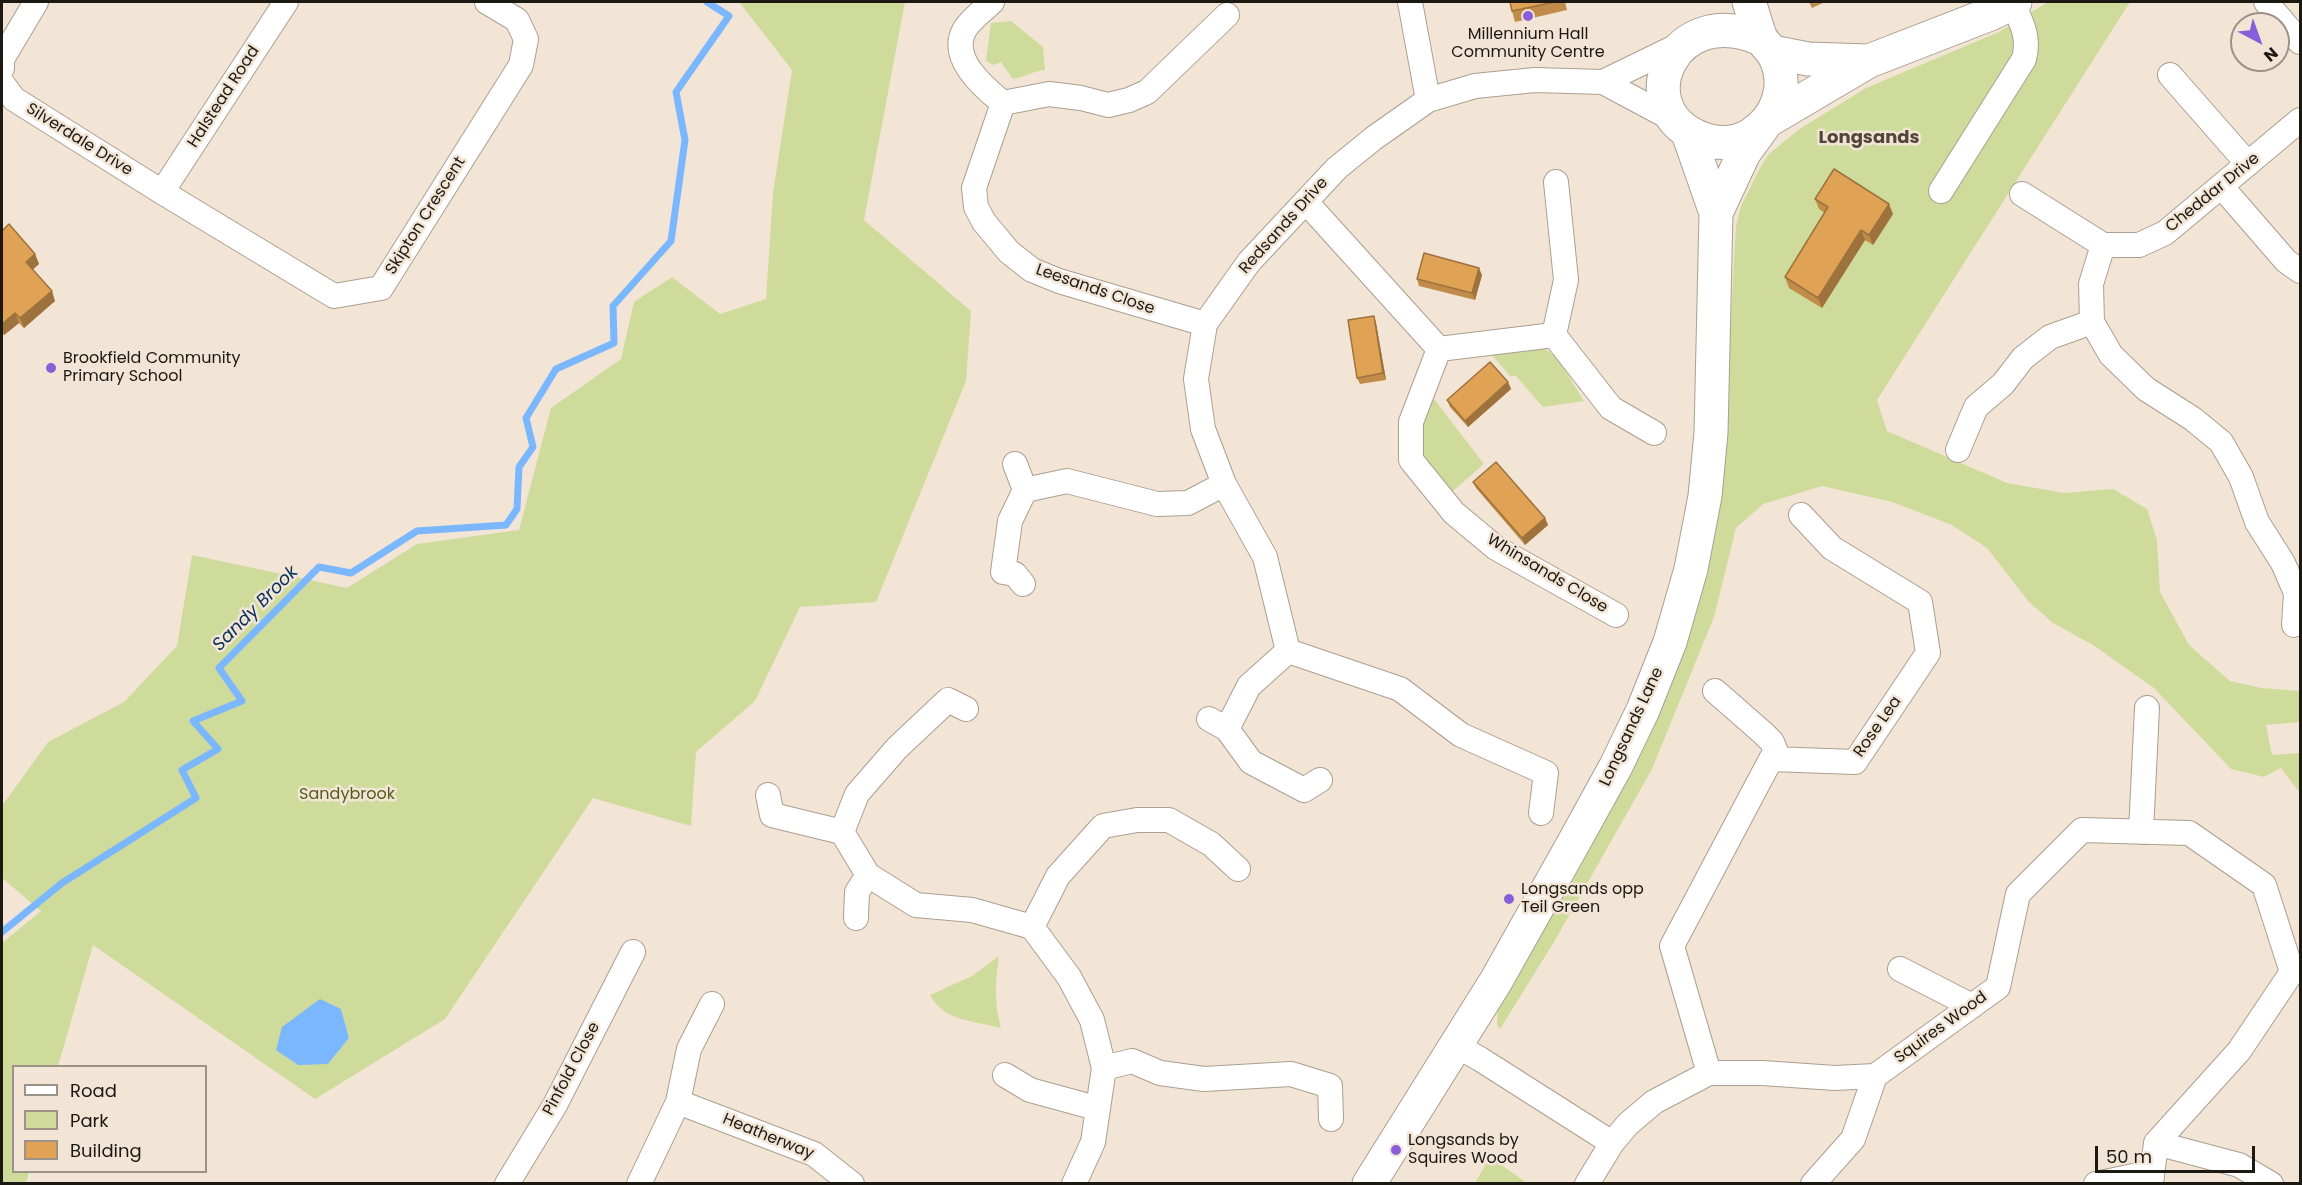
<!DOCTYPE html>
<html>
<head>
<meta charset="utf-8">
<style>
	body { margin:0 }
	#map { position:relative; width:2302px; height:1185px; overflow:hidden; background:#f2e5d6; font-family:Poppins,sans-serif }
	canvas { display:block }
	.frame { position:absolute; inset:0; border:3px solid #1c1812; pointer-events:none }
	.legend { position:absolute; left:12px; top:1065px; width:195px; height:108px; box-sizing:border-box; background:#f2e5d6; border:2px solid #9c9388; margin:0; padding:8px 10px; list-style:none; font-size:18px; color:#1c1812 }
	.legend li { display:flex; align-items:center; gap:12px; height:30px }
	.legend b { width:30px; border:2px solid #9c9388 }
	.north { position:absolute; left:2230px; top:12px; width:60px; height:60px; box-sizing:border-box; background:#f2e5d6; border:2px solid #9c9388; border-radius:50%; rotate:139deg; font-size:16px; font-weight:700; line-height:24px; text-align:center; color:#1c1812 }
	.north::after { content:''; display:block; margin:auto; width:21px; height:27px; background:#895fd9; clip-path:polygon(50% 0,100% 100%,50% 72%,0 100%) }
	.scale { position:absolute; left:2095px; top:1146px; width:160px; height:27px; box-sizing:border-box; border:3px solid #1c1812; border-top:0; padding-left:8px; font-size:18px; line-height:21px; white-space:nowrap; color:#1c1812; -webkit-text-stroke:4px #f2e5d6; paint-order:stroke }
</style>
</head>
<body>
<div id="map">
<canvas width="2302" height="1185"></canvas>
<div class="frame"></div>
<ul class="legend">
<li><b style="height:8px;background:#fff"></b>Road</li>
<li><b style="height:16px;background:#cfdb9b"></b>Park</li>
<li><b style="height:16px;background:#e0a355"></b>Building</li>
</ul>
<div class="north">N</div>
<div class="scale">50 m</div>
</div>
<script>
const ctx = document.querySelector('canvas').getContext('2d');
ctx.lineJoin = 'round';
function paint(path, color) {
  ctx.fillStyle = color;
  ctx.fill(path, 'evenodd');
}
function stroke(path, color, width, dash) {
  ctx.strokeStyle = color;
  ctx.lineWidth = width;
  ctx.lineCap = dash ? 'butt' : 'round';
  ctx.setLineDash(dash || []);
  ctx.stroke(path);
}
function label(font, color, halo, rows, align = 'center') {
  ctx.font = font + ' Poppins,sans-serif';
  ctx.lineWidth = 5;
  ctx.setLineDash([]);
  ctx.textBaseline = 'middle';
  ctx.strokeStyle = halo;
  ctx.fillStyle = color;
  for (const [text, x, y, turn = 0] of rows) {
    ctx.save();
    ctx.translate(x, y);
    ctx.rotate((+turn || 0) * Math.PI / 180);
    ctx.textAlign = isNaN(turn) ? turn : align;
    if (halo) ctx.strokeText(text, 0, 0);
    ctx.fillText(text, 0, 0);
    ctx.restore();
  }
}
const green = new Path2D(`
	M739,2H905L864,220L971,311L966,381L876,602L800,607L755,701L696,752L691,826L593,798L445,1019L315,1099L93,945L58,1066H14V1172H29L26,1183L2,1184V943L41,911L2,878V806L48,742L124,702L177,646L192,555L347,588L417,544L519,530L551,408L621,359L634,302L672,277L720,314L766,299L773,193L792,70ZM341,1009L349,1038L328,1064Z
	M2048,2H2130L1877,400L1887,431L2007,483L2064,493L2113,489L2147,509L2157,540L2160,592L2189,645L2230,681L2261,688L2300,691V722L2266,725L2272,755L2300,753V793L2281,768L2264,777L2231,769L2154,688L2093,645L2053,623L2029,602L1987,548L1952,525L1892,502L1822,486L1763,504L1736,528L1714,617L1652,769L1554,942L1500,1029L1497,1025L1498,1002L1569,887L1630,776L1677,664L1707,574L1721,499L1736,226L1741,206L1761,166L1769,154L1798,130L1866,88L1999,32Z
	M1011,21L1043,47L1045,70C1033,71 1025,77 1013,79L1001,62L994,65L986,61L991,23Z
	M1540,346L1557,357L1584,401L1543,407L1515,375L1511,377L1491,354Z
	M1434,399L1484,464L1452,492L1428,467L1418,449L1427,404Z
	M999,956C995,983 994,1001 1001,1028C975,1021 943,1021 930,995L972,976Z
	M1490,1157L1527,1183H1475Z`);
const water = new Path2D(`
	M320,999L341,1009L349,1038L328,1064L298,1065L276,1050L282,1027Z`);
const stream = new Path2D(`
	M2,932L62,883L196,798L182,770L218,749L193,721L242,701L219,668L319,567L351,573L417,531L506,525L517,509L519,467L533,447L526,418L556,369L614,343L613,306L671,241L685,140L676,92L729,16L707,2`);
const street = new Path2D(`
	M992,2C984,10 971,19 965,29C948,57 983,87 1003,103
	M1410,2L1428,100
	M2266,2L2300,42
	M2,68V59L36,2
	M2170,75L2248,164
	M1603,82L1676,121
	M2,83L14,99L162,192L334,296L381,288L521,65L526,39L517,20L487,2
	M1556,182L1566,280L1554,335L1611,408L1654,433
	M2221,186L2286,261L2300,271
	M1941,191L2024,59C2030,36 2021,23 2013,3
	M162,192L286,2
	M2022,194L2103,245H2139L2165,233L2300,120
	M1306,202L1439,349L1554,335
	M2103,245L2091,284L2092,322L2111,355L2146,389L2193,419L2221,442L2241,477L2257,522L2283,563L2296,593L2300,592
	M1205,324L1059,281L1032,270L1009,252L984,222L976,207L974,188L1003,103L1049,94L1081,98L1108,105L1129,100L1147,92L1227,15
	M1439,349L1411,422V460L1454,513L1496,548L1616,615
	M1958,450L1976,407L2003,384L2023,358L2050,337L2092,322
	M1015,464L1025,490L1010,521L1003,572L1015,574L1023,584
	M1025,490L1067,481L1157,504L1188,503L1224,484
	M2294,625L2296,593
	M1715,691L1763,733L1772,742L1779,759
	M966,709L948,700L897,748L857,794L842,832L868,875L916,905L972,910L1032,927L1069,977L1092,1020L1104,1068L1093,1142L1074,1184
	M1209,719L1227,729L1251,762L1304,790L1320,780
	M1227,729L1249,686L1288,651
	M768,795L772,815L842,832
	M1541,813L1546,773L1461,735L1400,689L1288,651L1265,557L1224,484L1203,429L1196,379L1205,324L1249,262L1337,168L1374,138L1428,100L1475,86L1535,80L1603,82L1675,47
	M2141,832L2147,708
	M856,918L857,892L868,875
	M1032,927L1058,876L1103,826L1137,820H1169L1211,844L1238,869
	M1900,969L1972,1006
	M1457,1046L1480,1059L1612,1143L1628,1124L1654,1102L1709,1073H1762L1835,1078L1875,1076L1998,987L2018,894L2082,830L2189,833L2264,885L2292,972L2239,1051L2156,1143L2151,1184
	M1104,1068L1132,1061L1160,1073L1204,1079L1291,1074L1330,1086L1331,1119
	M1709,1073L1672,946L1771,759L1855,762L1928,653L1920,602L1832,548L1801,515
	M1005,1075L1030,1090L1096,1108
	M678,1102L814,1154L852,1184
	M2156,1143L2239,1165L2271,1184
	M507,1184L555,1105L633,952
	M639,1184L678,1102L689,1049L712,1004
	M1587,1184L1612,1143
	M1813,1184L1853,1139L1875,1076
	M2096,1184L2152,1172`);
const secondary = new Path2D(`
	M1749,2C1753,13 1756,25 1760,36C1763,43 1770,48 1774,55C1789,84 1779,116 1752,134C1736,145 1714,145 1696,136C1628,105 1674,0 1761,39
	M1772,52L1808,59L1869,61
	M1769,120L1869,61L1990,14L2015,2
	M1688,133L1716,213
	M1369,1184L1496,981L1573,844L1616,766L1643,710L1670,642L1691,569L1705,496L1711,433L1716,213L1744,153L1763,127`);
const wall = new Path2D(`
	M1510,2H1565L1567,10L1515,22L1512,11Z
	M1809,2H1825L1812,8Z
	M1815,199L1893,214L1873,245L1865,240L1822,308L1789,288L1785,277L1825,213L1819,209Z
	M2,231L35,254L39,264L33,269L55,301L24,328L19,323L4,335L2,332Z
	M1482,275L1475,300L1419,286L1417,279Z
	M1376,323L1386,380L1360,384L1357,378Z
	M1508,382L1511,389L1468,427L1450,407L1447,400Z
	M1473,482L1545,518L1548,525L1525,545L1476,488Z`);
const shadedWall = new Path2D(`
	M1889,204L1893,214L1873,245L1869,235Z
	M1861,230L1865,240L1822,308L1818,298Z
	M35,254L39,264L30,272L26,262Z
	M1479,268L1482,275L1475,300L1472,293Z
	M52,291L55,301L24,328L20,318Z
	M15,313L19,323L4,335L2,328V324Z
	M1374,316L1376,323L1386,380L1383,373Z
	M1508,382L1511,389L1468,427L1465,421Z
	M1545,518L1548,525L1525,545L1522,538Z`);
const building = new Path2D(`
	M1510,2H1555L1512,11Z
	M1834,169L1889,204L1869,235L1861,230L1818,298L1785,277L1828,207L1815,199Z
	M9,224L35,254L26,262L52,291L20,318L15,313L2,324V231Z
	M1424,253L1479,268L1472,293L1417,279Z
	M1374,316L1383,373L1357,378L1348,320Z
	M1490,362L1508,382L1465,421L1447,400Z
	M1496,462L1545,518L1522,538L1473,482Z`);
const markers = [
	[1528,16,6,"#895fd9"],
	[51,368,6,"#895fd9"],
	[1509,899,6,"#895fd9"],
	[1396,1150,6,"#895fd9"]
];
const poiNames = [
	["Millennium Hall",1528,35,"center"],
	["Community Centre",1528,53,"center"],
	["Brookfield Community",63,359],
	["Primary School",63,377],
	["Longsands opp",1521,890],
	["Teil Green",1521,908],
	["Longsands by",1408,1141],
	["Squires Wood",1408,1159]
];
const streetNames = [
	["Halstead Road",224,97,-57],
	["Silverdale Drive",79,140,32],
	["Cheddar Drive",2213,193,-39],
	["Skipton Crescent",426,216,-58],
	["Redsands Drive",1284,226,-48],
	["Leesands Close",1095,290,19],
	["Whinsands Close",1547,574,31],
	["Longsands Lane",1632,727,-65],
	["Rose Lea",1878,727,-55],
	["Squires Wood",1941,1028,-36],
	["Pinfold Close",572,1069,-62],
	["Heatherway",768,1137,22]
];
const parkNames = [
	["Sandybrook",347,795]
];
const neighbourhoodNames = [
	["Longsands",1869,138]
];
const waterNames = [
	["Sandy Brook",256,609,-45]
];
paint(green, '#cfdb9b');
paint(water, '#7bb7fe');
stroke(stream, '#7bb7fe', 7);
stroke(street, '#ab9f91', 26);
stroke(secondary, '#ab9f91', 35);
stroke(street, '#fff', 24);
stroke(secondary, '#fff', 33);
paint(wall, '#c18c49');
paint(shadedWall, '#9d723c');
paint(building, '#e0a355');
stroke(building, '#9d723c', 1.5);
for (const [x, y, r, color] of markers) {
  const dot = new Path2D();
  dot.arc(x, y, r, 0, 2 * Math.PI);
  ctx.fillStyle = color;
  ctx.fill(dot);
  stroke(dot, '#f2e5d6', 2);
}
label('16px', '#1c1812', '#f2e5d6', poiNames, 'left');
label('16px', '#1c1812', '#f2e5d6', streetNames);
label('16px', '#535c1a', '#f2e5d6', parkNames);
label('bold 18px', '#51463a', '#f2e5d6', neighbourhoodNames);
label('italic 18px', '#05315c', '#f2e5d6', waterNames);
</script>
</body>
</html>
